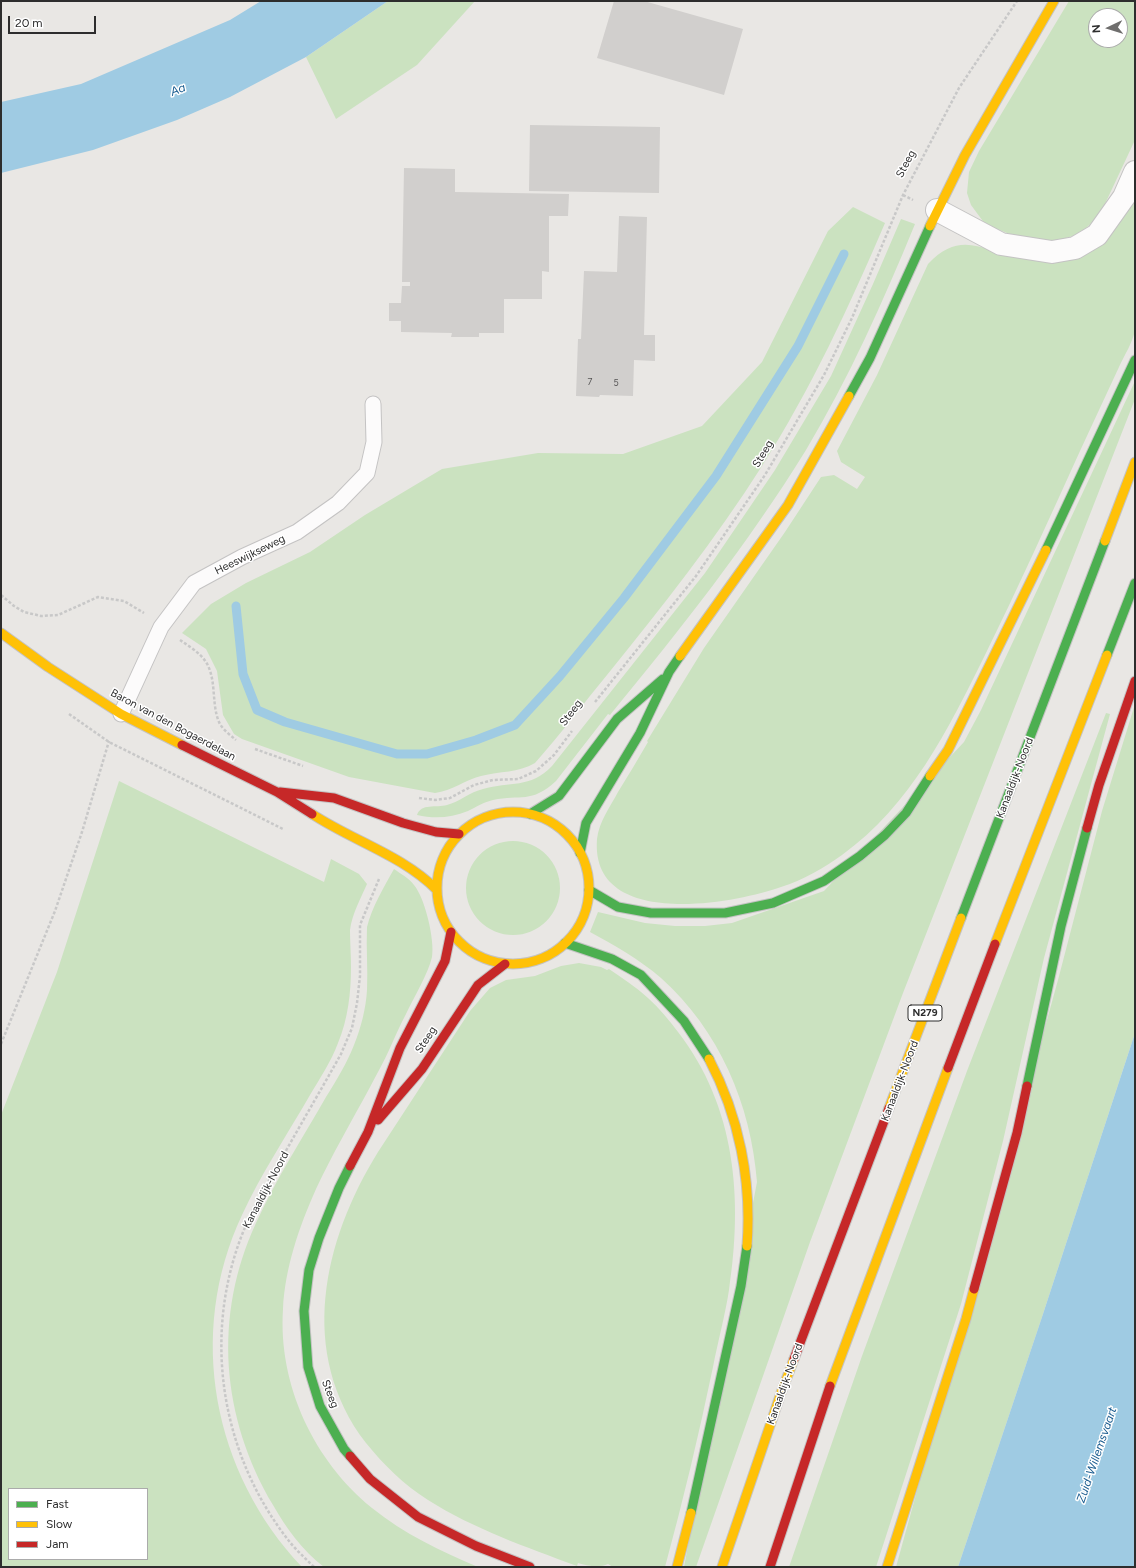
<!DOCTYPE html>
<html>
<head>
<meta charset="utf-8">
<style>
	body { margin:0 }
	#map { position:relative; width:1136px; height:1568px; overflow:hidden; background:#e9e7e4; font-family:Figtree,sans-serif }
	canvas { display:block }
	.frame { position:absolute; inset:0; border:2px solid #2d2d2d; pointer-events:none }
	.legend { position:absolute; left:8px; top:1488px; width:140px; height:72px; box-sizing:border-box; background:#fff; border:1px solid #ababab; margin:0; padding:5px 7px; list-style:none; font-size:12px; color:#2d2d2d }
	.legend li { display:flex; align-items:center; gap:8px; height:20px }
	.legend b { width:20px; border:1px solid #ababab }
	.north { position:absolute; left:1088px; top:8px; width:40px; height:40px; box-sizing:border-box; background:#fff; border:1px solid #ababab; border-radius:50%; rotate:266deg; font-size:11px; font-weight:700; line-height:16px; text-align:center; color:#2d2d2d }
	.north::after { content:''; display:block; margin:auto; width:14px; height:18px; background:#6f6e6d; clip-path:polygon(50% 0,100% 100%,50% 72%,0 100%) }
	.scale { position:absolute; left:8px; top:16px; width:88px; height:18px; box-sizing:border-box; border:2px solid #2d2d2d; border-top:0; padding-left:5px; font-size:12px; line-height:14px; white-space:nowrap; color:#2d2d2d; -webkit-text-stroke:3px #fff; paint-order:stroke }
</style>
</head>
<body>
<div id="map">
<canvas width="1136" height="1568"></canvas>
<div class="frame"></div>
<ul class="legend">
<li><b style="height:5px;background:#4caf50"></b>Fast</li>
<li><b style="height:5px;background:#ffc107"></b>Slow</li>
<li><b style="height:5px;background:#c62828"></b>Jam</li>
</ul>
<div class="north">N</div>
<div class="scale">20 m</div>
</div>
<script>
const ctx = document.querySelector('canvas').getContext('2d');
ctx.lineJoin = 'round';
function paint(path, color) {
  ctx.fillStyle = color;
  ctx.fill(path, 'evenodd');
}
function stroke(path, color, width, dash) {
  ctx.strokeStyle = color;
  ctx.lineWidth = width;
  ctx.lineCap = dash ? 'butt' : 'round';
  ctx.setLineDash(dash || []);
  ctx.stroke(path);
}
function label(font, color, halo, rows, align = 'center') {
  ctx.font = font + ' Figtree,sans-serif';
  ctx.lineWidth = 3;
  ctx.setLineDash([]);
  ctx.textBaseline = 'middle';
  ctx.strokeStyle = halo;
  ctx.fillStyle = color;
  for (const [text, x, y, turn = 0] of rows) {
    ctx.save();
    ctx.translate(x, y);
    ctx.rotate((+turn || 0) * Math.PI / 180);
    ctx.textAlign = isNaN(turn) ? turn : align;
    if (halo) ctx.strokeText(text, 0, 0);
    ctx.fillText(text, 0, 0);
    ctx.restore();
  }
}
const green = new Path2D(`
	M388,1H475L417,65L336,119L306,57Z
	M1069,1H1135V140L1104,206L1098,217L1086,228L1073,236L1058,240L1044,241L1012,235L985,224L971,205L967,193L969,172L979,151ZM1096,16H1120V40H1096Z
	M1135,191C1135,222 1135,253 1135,284C1135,299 1136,315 1135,330C1133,342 1124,356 1119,367C1106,395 1093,423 1080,451C1049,519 1018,588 985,655C948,730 911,805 842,855C824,868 803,880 781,887C730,905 590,929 597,839C599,822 610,807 618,792C628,776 638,759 648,742L647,741L704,648L785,532L821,477L834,475L857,489L865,477L841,462L837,451L877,375L928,264C960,230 982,250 1019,258C1028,260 1038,260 1047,261Z
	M853,207L885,223C849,307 811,389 762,466C715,540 662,607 607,675C583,704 560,735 535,763C518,773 500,771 481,776C465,780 452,791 435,793L349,777L242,739L234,734L223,715L217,671L206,649L182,633L211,604L246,583L310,552L365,515L442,469L538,453L623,454L702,426L762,362L828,231Z
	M901,219L915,224C883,302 849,378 806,450C748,544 680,630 610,715L608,714L556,781C531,804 521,794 493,800C484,802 476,807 468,811C451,818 434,819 417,815C421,803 436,808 447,805C459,802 470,792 483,789C510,781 530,789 552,766L705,573L775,470L831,376L873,284Z
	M1135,381V399L903,993L810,1242L696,1567H684L757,1182C751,1104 719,1030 661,978C639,959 614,945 590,932L598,912L645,923L675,926H705L732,923L824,891L964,742L981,710Z
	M1135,704V1033L1042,1317L958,1567H896L1058,980L1102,811Z
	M1106,713L1110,714L1044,958L1003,1141L961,1304L876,1567H789L862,1356L967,1071Z
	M119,781L324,882L331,859L359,874L367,884C361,898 352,914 350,930C350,942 351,954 351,967C351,993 348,1019 338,1043C331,1062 320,1078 310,1095C287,1135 261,1174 242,1215C186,1334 213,1473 302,1567H1V1115L57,972ZM9,1489H147V1559H9Z
	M466 888a47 47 0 1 1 94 0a47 47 0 1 1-94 0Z
	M394,869C401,874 409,878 414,885C425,898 435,940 432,957C428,974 414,997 406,1014C400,1025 395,1037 390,1048C384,1062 376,1075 369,1089C351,1122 332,1155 316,1189C299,1227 285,1268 283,1309C278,1385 314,1461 372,1508C404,1534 441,1551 478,1567H324C302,1550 286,1528 273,1505C221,1417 213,1316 256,1223C276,1179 302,1139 326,1097C336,1081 347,1063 354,1045C361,1028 366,1008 367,990C368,969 366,948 367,927C372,907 384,887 394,869Z
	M579,963L601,967L607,970L609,969C622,978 636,987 648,998C659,1008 669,1020 678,1032C736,1107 743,1199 729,1290C725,1316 718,1341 713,1367C699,1434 683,1501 665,1567H613L608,1564C600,1568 587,1566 578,1563L577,1566C526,1547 474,1529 428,1500C404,1485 383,1464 366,1443C297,1353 323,1241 378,1152L470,1011L490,988L506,980L535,976L561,966Z`);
const water = new Path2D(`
	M261,1H388L306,57L230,97L177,120L93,150L1,173V102L81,84L230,20Z
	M1135,1033V1567H958L1042,1317Z`);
const stream = new Path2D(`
	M236,606L243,674L257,710L285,722L397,754H427L476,740L515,725L560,676L624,598L716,476L798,346L844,254`);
const building = new Path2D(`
	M614,1H644L743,29L724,95L597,58Z
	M530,125L660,127L659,193L529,191Z
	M404,168L455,169V192L569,194L568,216H549V272L542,271V299H504V333H479V337H451L452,333L401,332V321H389V303H401L402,286H410V282H402Z
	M619,216L647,217L644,335H655V361L634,360L633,396L600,395L599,397L576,396L578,339H581L584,271L617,272Z`);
const path = new Path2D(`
	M903,195L913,200
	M1,595L14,606L24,612L41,616L58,615L98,597L124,601L144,613
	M180,640C189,646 200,653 206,662C217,680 211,703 219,722C222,729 230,735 236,740
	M595,702L696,576L765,475L824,375L852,318L903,195L959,88L1017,1
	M69,714L109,742L283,829
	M255,749L303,766
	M419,798L435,800L450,798L474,785L493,780L518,779L536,771L554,755L572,731
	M1,1044L55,911L82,832L109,741
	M314,1567C305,1558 296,1550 289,1541C222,1456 203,1341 240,1240C251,1210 267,1184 283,1156C302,1122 322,1088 341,1054L352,1028L357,1003L360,976V925L379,879`);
const lane = new Path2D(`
	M121,714L161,627L194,583L242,557L297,532L338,503L367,473L374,442L373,404`);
const street = new Path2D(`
	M937,210L1001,244L1052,252L1075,248L1097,235L1124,197L1135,172`);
const fast = new Path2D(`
	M849,396L870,358L930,226
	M1046,550L1135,360
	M1107,655L1135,583
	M530,814L559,796L617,719L663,679
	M580,853L586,823L640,733L669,672L680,656
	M589,890L618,907L651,913H725L773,903L824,881L860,856L885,835L906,813L930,776
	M961,918L1105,541
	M565,943L612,959L641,975L684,1021L709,1059
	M1027,1086L1061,926L1087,828
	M350,1456L344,1449L320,1406L308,1367L304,1311L309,1270L319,1238L339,1188L350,1166
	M691,1513L741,1286L747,1246`);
const slow = new Path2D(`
	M930,226L965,155L1054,1
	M1105,541L1135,462
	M1,633L48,667L121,714L182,745
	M680,656L788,505L849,396
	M930,776L948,750L1046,550
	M437 888a76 76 0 1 1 152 0a76 76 0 1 1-152 0Z
	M312,814C353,841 402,855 437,890
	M995,944L1107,655
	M709,1059C739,1116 752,1181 747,1246
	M889,1108L961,918
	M830,1386L948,1068
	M677,1567L691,1513
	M722,1567L781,1393L794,1359
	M887,1567L966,1319L974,1289`);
const jam = new Path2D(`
	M182,745L277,792L312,814
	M280,792L334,798L403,823L436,832L459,834
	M1087,828L1099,785L1135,681
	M948,1068L995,944
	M378,1120L422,1069L478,985L505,964
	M350,1166L368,1132L400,1048L445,961L451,932
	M974,1289L1017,1133L1027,1086
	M794,1359L889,1108
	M350,1456L370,1479L418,1517L476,1546L530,1567
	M770,1567L830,1386`);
const numberNames = [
	["7",590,382],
	["5",616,383]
];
const shields = [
	[925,1013,34]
];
const shieldNames = [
	["N279",925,1013]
];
const streetNames = [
	["Steeg",906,164,-62],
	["Steeg",763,454,-59],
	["Heeswijkseweg",250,555,-26],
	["Steeg",571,713,-53],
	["Baron van den Bogaerdelaan",173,725,28],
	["Kanaaldijk-Noord",1015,778,-69],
	["Steeg",426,1040,-57],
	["Kanaaldijk-Noord",900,1081,-69],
	["Kanaaldijk-Noord",266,1190,-62],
	["Kanaaldijk-Noord",785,1384,-70],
	["Steeg",330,1394,69]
];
const waterNames = [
	["Aa",178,90,-21],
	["Zuid-Willemsvaart",1097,1455,-71]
];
paint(green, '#cbe2c0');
paint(water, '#9fcbe3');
stroke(stream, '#9fcbe3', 9);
paint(building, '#d1cfcd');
stroke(lane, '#c4c3c3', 17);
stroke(street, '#c4c3c3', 24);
stroke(fast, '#c4c3c3', 11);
stroke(slow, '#c4c3c3', 11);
stroke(jam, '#c4c3c3', 11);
stroke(path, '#c8c8c8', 2.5, [3, 2]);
stroke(lane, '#fcfbfb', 15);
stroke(street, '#fcfbfb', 22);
stroke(fast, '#4caf50', 9);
stroke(slow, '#ffc107', 9);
stroke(jam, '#c62828', 9);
label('9px', '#575656', null, numberNames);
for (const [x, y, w] of shields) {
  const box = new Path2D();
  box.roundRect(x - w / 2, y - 8, w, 16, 3);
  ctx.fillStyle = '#fff';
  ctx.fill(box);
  stroke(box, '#2d2d2d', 1);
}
label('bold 10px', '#2d2d2d', null, shieldNames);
label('11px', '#2d2d2d', '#fff', streetNames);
label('italic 12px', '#1c5e91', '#fff', waterNames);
</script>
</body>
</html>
